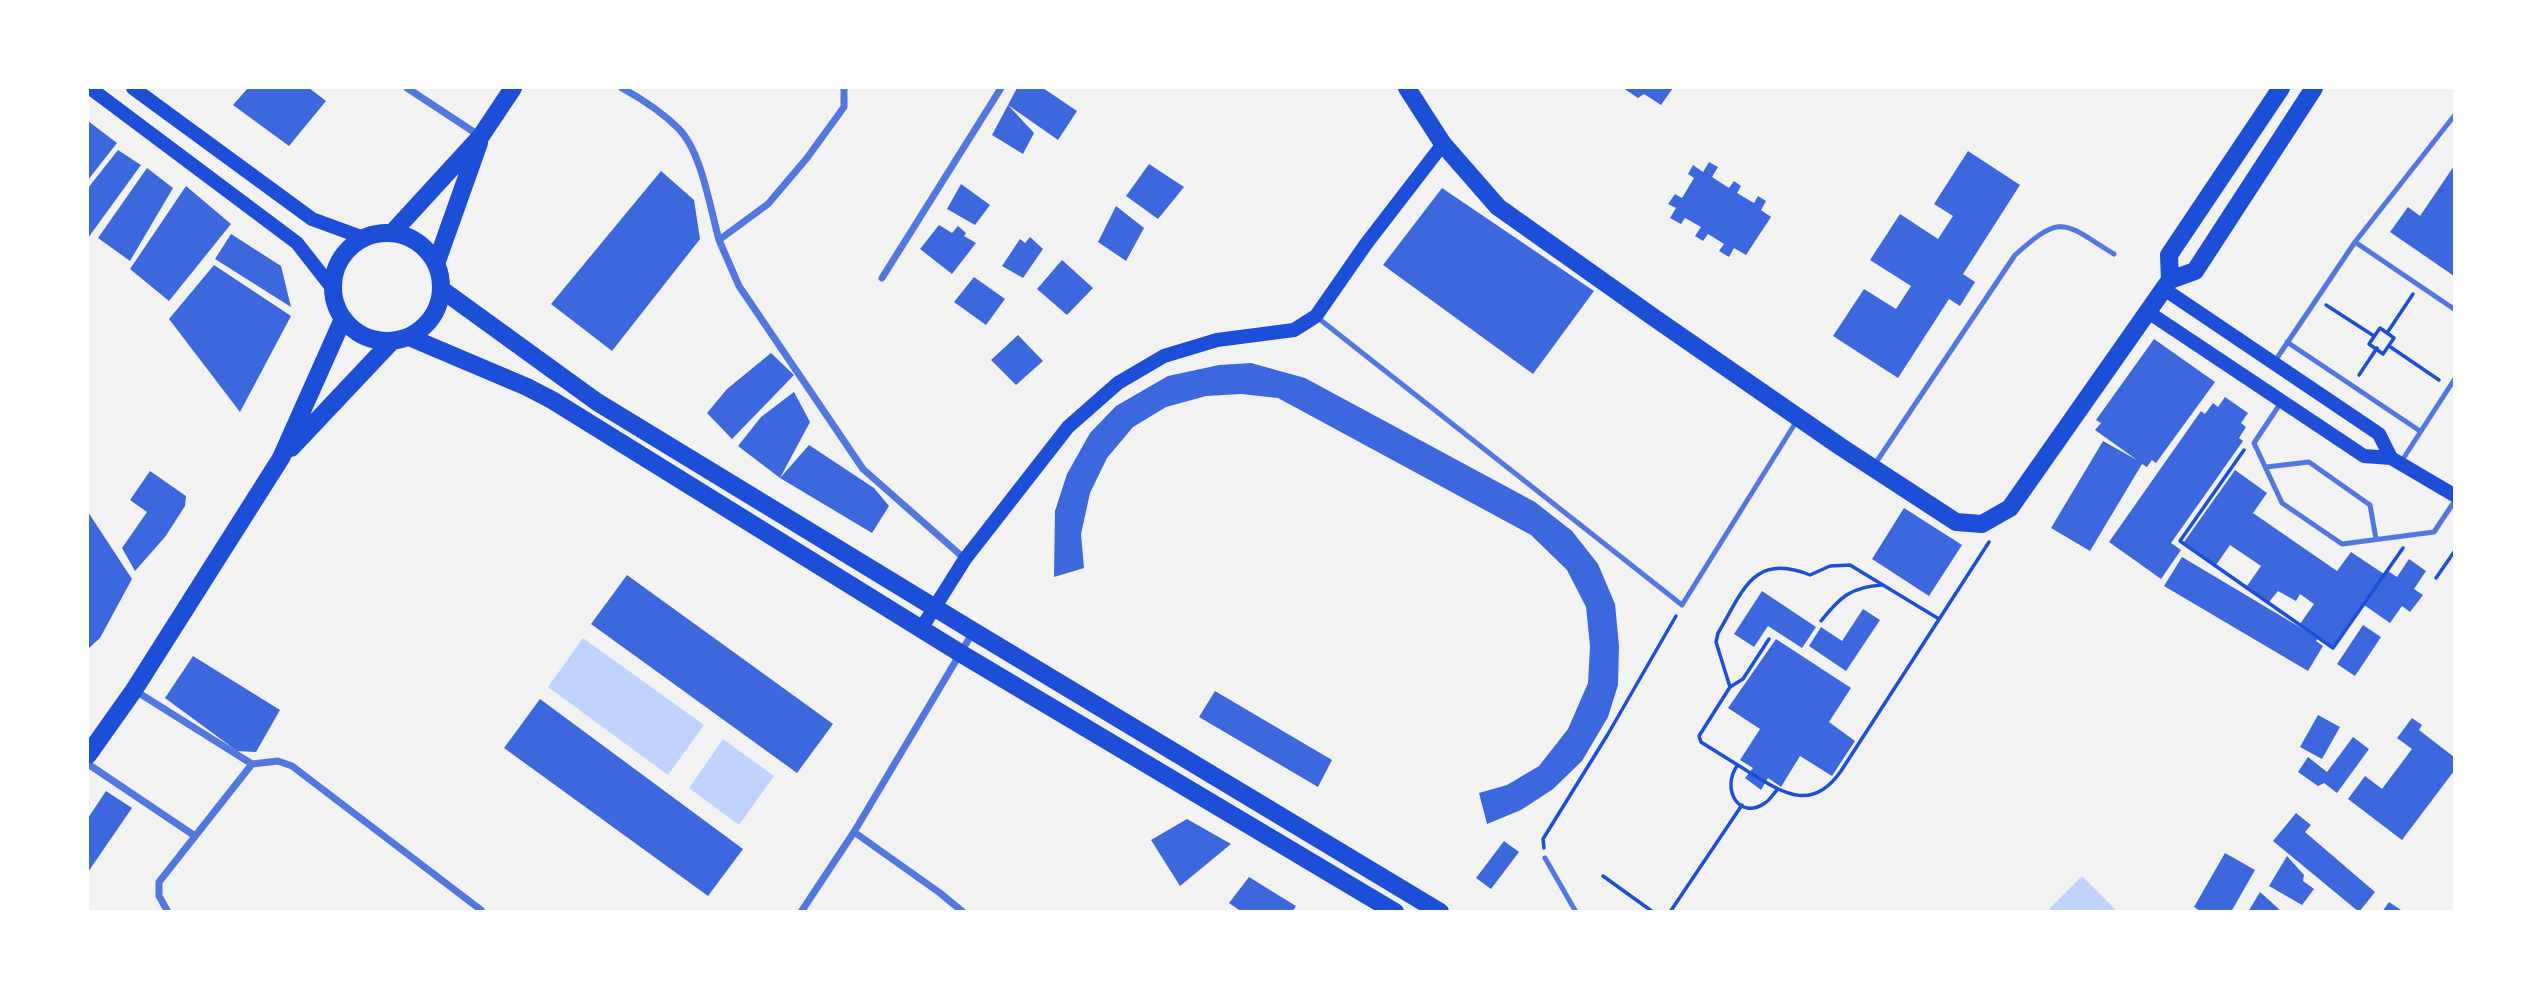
<!DOCTYPE html>
<html>
<head>
<meta charset="utf-8">
<style>
	body { margin:0 }
	#map { position:relative; width:2542px; height:999px; overflow:hidden; background:#f2f2f2; font-family:"PT Sans Narrow",sans-serif }
	canvas { display:block }
	.frame { position:absolute; inset:0; border:89px solid #fff; pointer-events:none }
</style>
</head>
<body>
<div id="map">
<canvas width="2542" height="999"></canvas>
<div class="frame"></div>
</div>
<script>
const ctx = document.querySelector('canvas').getContext('2d');
ctx.lineJoin = 'round';
function paint(path, color) {
  ctx.fillStyle = color;
  ctx.fill(path, 'evenodd');
}
function stroke(path, color, width, dash) {
  ctx.strokeStyle = color;
  ctx.lineWidth = width;
  ctx.lineCap = dash ? 'butt' : 'round';
  ctx.setLineDash(dash || []);
  ctx.stroke(path);
}
const water = new Path2D(`
	M583,638L704,725L668,775L548,687Z
	M723,739L774,776L739,825L689,788Z
	M2082,876L2117,911H2047Z`);
const building = new Path2D(`
	M248,88H309L326,101L289,146L233,105Z
	M1017,88H1043L1077,111L1058,140L1008,105L1034,133L1023,154L992,135L1008,105Z
	M1623,88H1673L1661,105L1644,94L1638,98Z
	M88,121L117,143L88,180Z
	M118,150L141,165L88,238V188Z
	M1968,151L2020,185L1963,274L1975,282L1960,306L1949,299L1898,378L1833,336L1864,289L1896,309L1911,286L1870,260L1900,214L1938,239L1953,216L1934,204Z
	M1709,162L1718,167L1712,177L1729,188L1734,181L1741,186L1737,193L1754,203L1758,196L1766,201L1761,210L1771,217L1746,255L1734,248L1729,257L1719,251L1724,244L1708,234L1703,241L1695,236L1701,227L1685,218L1681,224L1670,218L1676,208L1668,204L1675,194L1682,198L1694,178L1688,174L1693,165L1703,172Z
	M1149,164L1184,187L1158,219L1126,196Z
	M2454,166V276L2390,232L2408,207L2420,216Z
	M147,168L173,188L130,261L98,238Z
	M661,171L694,200L700,239L612,351L551,304Z
	M961,184L990,205L975,225L947,209Z
	M186,186L231,224L169,301L130,269Z
	M1442,188L1594,291L1533,374L1383,265Z
	M1116,206L1144,228L1126,261L1098,242Z
	M939,225L952,233L958,226L966,233L964,236L976,243L952,274L920,249Z
	M231,234L281,266L291,307L215,259Z
	M1030,237L1043,249L1023,278L1002,266L1020,239L1025,243Z
	M1062,260L1093,288L1067,315L1037,289Z
	M214,265L291,316L240,412L169,319Z
	M974,277L1005,299L986,325L954,302Z
	M1018,335L1043,361L1016,385L991,360Z
	M2154,339L2215,382L2156,463L2152,460L2147,467L2142,464L2090,551L2051,528L2103,441L2137,460L2095,430L2101,423L2096,420Z
	M771,353L794,375L732,439L707,413L727,389Z
	M1251,363L1305,378L1535,502L1572,531L1598,564L1615,604L1619,646L1618,685L1608,717L1582,761L1553,789L1521,810L1487,824L1479,793L1507,785L1539,766L1568,729L1588,683L1590,646L1586,607L1567,570L1531,535L1278,398L1241,394L1206,396L1166,407L1133,427L1107,458L1090,493L1081,534L1084,568L1054,577L1055,511L1067,474L1090,433L1116,406L1168,376L1219,365Z
	M794,392L810,422L780,478L809,445L874,488L889,506L872,533L780,478L738,446L761,417Z
	M2225,397L2248,413L2241,423L2246,427L2239,438L2243,441L2171,543L2181,550L2161,579L2109,542L2201,411L2205,414L2213,403L2218,407Z
	M2235,470L2267,493L2253,513L2337,571L2351,552L2384,574L2332,647L2300,624L2314,604L2300,594L2296,601L2278,591L2269,602L2247,586L2261,566L2230,545L2216,565L2184,542Z
	M150,471L186,496L185,506L165,537L135,571L122,548L147,512L130,500Z
	M1904,508L1962,545L1929,596L1872,559Z
	M88,512L132,579L100,638L88,649Z
	M2182,557L2318,638L2316,641L2323,646L2308,671L2164,586Z
	M2409,559L2426,571L2414,589L2423,595L2410,612L2402,606L2390,623L2364,605L2388,571L2397,577Z
	M627,575L833,724L797,773L591,624Z
	M1762,591L1816,627L1802,648L1768,626L1754,647L1734,634Z
	M1863,609L1880,620L1846,671L1809,646L1821,627L1842,641Z
	M2363,625L2381,637L2355,676L2337,664Z
	M1776,639L1851,688L1829,722L1855,741L1832,776L1800,756L1781,787L1768,778L1761,790L1745,778L1753,768L1740,760L1760,729L1728,708Z
	M193,656L280,710L256,752L237,751L165,698Z
	M1215,691L1332,760L1318,787L1199,717Z
	M540,699L743,849L708,896L504,748Z
	M2318,715L2340,727L2322,759L2300,747Z
	M2412,718L2422,725L2419,730L2454,757V771L2402,840L2348,799L2365,776L2382,789L2412,749L2397,738Z
	M2353,737L2369,749L2337,793L2324,783L2318,786L2298,772L2308,757L2327,772Z
	M106,791L132,808L88,872V818Z
	M2296,813L2311,825L2305,832L2375,892L2359,912L2273,841Z
	M1187,819L1231,844L1180,886L1151,840Z
	M1504,841L1519,852L1491,889L1476,878Z
	M2225,853L2255,870L2231,912H2202L2194,907Z
	M2287,856L2304,875L2303,881L2314,889L2302,905L2269,886Z
	M1249,877L1296,906L1292,912H1242L1229,903Z
	M2260,892L2269,900L2282,912H2248Z
	M2389,902L2404,912H2382Z`);
const path = new Path2D(`
	M2326,305L2374,336
	M2380,328L2394,338L2383,354L2369,344Z
	M2387,333L2413,294
	M2389,346L2439,380
	M2359,375L2377,348
	M2244,450L2180,541L2333,648L2403,548
	M2436,578L2454,552
	M1939,619L1850,565L1830,566L1810,575C1753,552 1743,591 1718,633L1716,642L1730,687L1699,736L1701,742C1718,753 1735,763 1752,774C1786,795 1813,811 1841,771L1989,542
	M1821,621C1840,597 1851,587 1882,585
	M1730,687L1743,679L1769,639
	M1737,766C1721,789 1739,821 1765,803C1770,800 1773,794 1777,790
	M1544,848L1543,839L1608,734L1676,616
	M1603,876L1653,912
	M1670,912L1742,805`);
const service = new Path2D(`
	M2355,242L2454,116
	M1318,318L1682,605L1796,422
	M2287,342L2420,431
	M2275,361L2355,242L2454,309
	M2282,401L2254,443L2282,503L2342,544L2434,532L2454,502
	M2401,462L2454,380
	M1875,464L2015,255C2063,212 2063,223 2114,254
	M2266,467L2309,462L2370,505L2376,539
	M1545,858L1576,912`);
const minor = new Path2D(`
	M407,88L480,136
	M622,88C642,99 663,113 679,129C702,153 710,208 719,240L768,204L807,158L844,107V88
	M719,240L739,286L863,469L965,559
	M882,278L1001,88
	M134,690L252,764L159,882V896L168,912
	M88,764L195,836
	M252,764L278,761L292,766L481,910
	M854,832L940,893L963,912
	M801,912L854,832L973,632`);
const secondary = new Path2D(`
	M90,88L297,243L333,289
	M133,88L312,219L364,238
	M2164,289L2379,434L2391,458
	M2148,312L2364,456L2391,458L2454,495
	M921,629L965,559L1068,427L1118,383L1164,356L1217,340L1294,330L1316,316L1366,244L1443,144`);
const primary = new Path2D(`
	M1407,88L1443,144L1498,207L1656,319L1841,447L1956,522L1982,524L2010,508L2170,280
	M392,233L481,136L513,88
	M333 287a54 54 0 1 1 108 0a54 54 0 1 1-108 0Z
	M436,264L479,143
	M2170,280L2195,271L2314,88
	M2170,280L2169,255L2281,88
	M441,289L597,402L973,631L1440,912
	M409,337L527,387L552,400L960,653L1395,912
	M291,448L392,341
	M88,755L134,690L281,458L343,319`);
paint(water, '#bfd3fe');
paint(building, '#3d67dc');
stroke(path, '#1d4ed8', 3.5);
stroke(service, '#5277de', 5);
stroke(minor, '#5277de', 7);
stroke(secondary, '#1d4ed8', 14);
stroke(primary, '#1d4ed8', 18);
</script>
</body>
</html>
